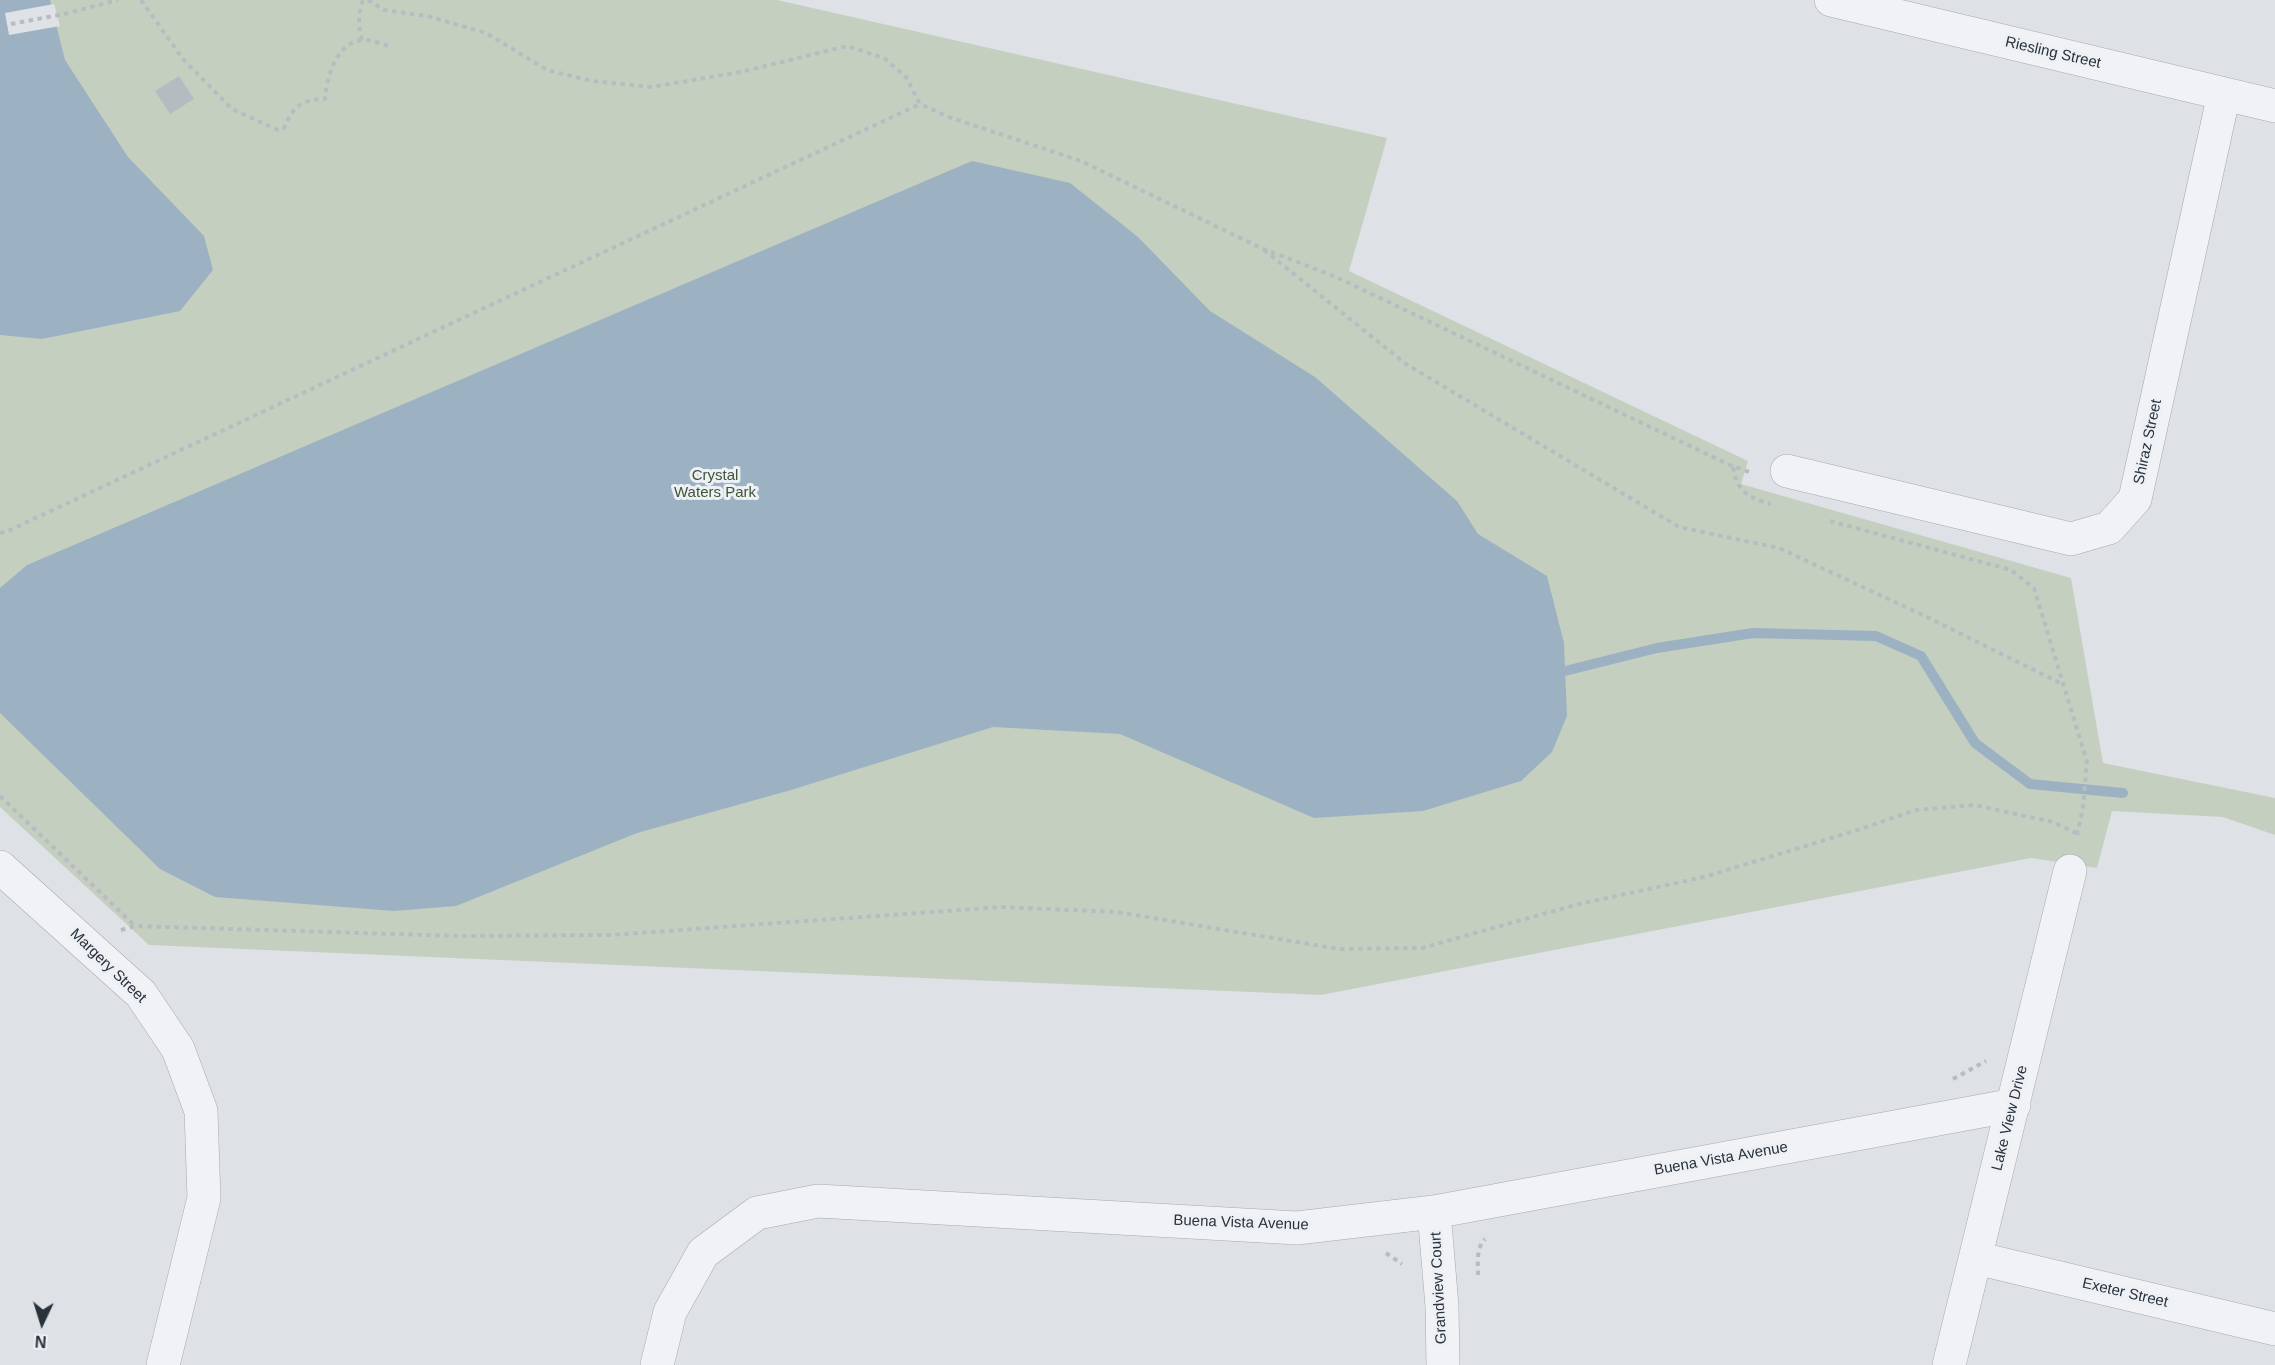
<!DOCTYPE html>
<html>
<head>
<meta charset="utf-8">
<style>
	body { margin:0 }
	#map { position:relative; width:2275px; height:1365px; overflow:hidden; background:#dee2e6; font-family:Helvetica,sans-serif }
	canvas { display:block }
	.north { position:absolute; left:12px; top:1293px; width:60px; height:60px; -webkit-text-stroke:4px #edf0f4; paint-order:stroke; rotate:184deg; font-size:16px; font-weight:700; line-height:24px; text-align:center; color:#29313b }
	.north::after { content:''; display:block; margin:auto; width:21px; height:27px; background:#29313b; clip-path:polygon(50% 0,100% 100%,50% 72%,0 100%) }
</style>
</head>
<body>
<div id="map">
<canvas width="2275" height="1365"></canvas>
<div class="north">N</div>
</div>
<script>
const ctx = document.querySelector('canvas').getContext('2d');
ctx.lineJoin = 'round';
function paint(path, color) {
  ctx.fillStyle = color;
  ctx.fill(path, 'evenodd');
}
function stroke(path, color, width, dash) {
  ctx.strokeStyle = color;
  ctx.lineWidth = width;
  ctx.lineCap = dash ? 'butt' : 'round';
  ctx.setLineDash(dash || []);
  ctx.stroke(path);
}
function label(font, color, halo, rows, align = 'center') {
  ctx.font = font + ' Helvetica,sans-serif';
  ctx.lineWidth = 6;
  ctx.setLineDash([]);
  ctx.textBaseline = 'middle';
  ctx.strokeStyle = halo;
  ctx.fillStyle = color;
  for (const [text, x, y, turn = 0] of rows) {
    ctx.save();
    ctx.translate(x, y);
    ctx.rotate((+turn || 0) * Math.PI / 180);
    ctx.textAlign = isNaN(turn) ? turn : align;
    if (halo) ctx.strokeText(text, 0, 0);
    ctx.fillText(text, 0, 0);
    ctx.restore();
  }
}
const green = new Path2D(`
	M0,0H777L1387,138L1349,271L1748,461L1741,484L2071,578L2103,763L2275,798V835L2223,817L2112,811L2097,868L2031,858L1321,995L149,945L0,807Z`);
const water = new Path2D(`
	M0,0H50L65,60L128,157L204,236L213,270L180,311L42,339L0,335Z
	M972,161L1070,183L1138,237L1210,311L1315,377L1457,501L1478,534L1547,576L1564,643L1567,716L1552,752L1521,781L1423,811L1314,818L1120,734L993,727L791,790L637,833L456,906L394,911L215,897L160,869L0,713V588L27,565Z`);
const pier = new Path2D(`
	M54,4L60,26L9,35L5,13Z`);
const stream = new Path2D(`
	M1565,671L1657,648L1753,633L1876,636L1921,656L1975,743L2030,784L2123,793`);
const building = new Path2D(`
	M179,76L194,99L170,114L155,91Z`);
const path = new Path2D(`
	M141,0L183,59L232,109L278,130L284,128C293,107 301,99 325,99C327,77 335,45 361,40C370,39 381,44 390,46
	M368,0L384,10L427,16L486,33L547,70L592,81L651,87L741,72L847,46L884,58L906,77L920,104L949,117L1081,161L1261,248L1336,277L1732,466L1752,473
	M11,24L64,14L118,0
	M362,40C358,25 358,14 363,0
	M1264,250L1406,364L1679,527L1779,548L1927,617L2064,685
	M1733,467C1737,491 1748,498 1771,504
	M1830,521L2011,570L2034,588L2087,762L2083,807L2077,835
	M0,533L8,531L920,104
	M0,796L135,926
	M121,930L135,926L458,936L610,935L1002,907L1117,912L1339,949L1422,948L1575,905L1704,877L1861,829L1915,810L1974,805L2053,822L2078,834
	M1953,1079L1986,1061
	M1386,1253L1402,1264
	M1478,1275C1478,1263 1476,1248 1485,1239`);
const street = new Path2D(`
	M1831,0L2275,106
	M1787,471L2071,539L2109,528L2135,499L2224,94
	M0,867L141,994L178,1049L201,1111L204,1198L163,1365
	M1434,1212L1442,1306L1443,1365
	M1976,1258L2275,1329
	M657,1365L670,1312L703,1253L757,1213L818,1201L1297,1228L1434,1212L2014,1105
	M1949,1365L2070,871`);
const streetNames = [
	["Riesling Street",2053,53,13],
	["Shiraz Street",2148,442,-78],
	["Margery Street",108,966,44],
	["Lake View Drive",2010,1118,-76],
	["Buena Vista Avenue",1721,1159,-10],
	["Buena Vista Avenue",1241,1223,2],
	["Grandview Court",1439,1288,-93],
	["Exeter Street",2125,1293,13]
];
const parkNames = [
	["Crystal",715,476],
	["Waters Park",715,493]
];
paint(green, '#c5cfc0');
paint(water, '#9cb2c2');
paint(pier, '#dee2e6');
stroke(stream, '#9cb2c2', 10);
paint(building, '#b6bbc2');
stroke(street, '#a4a9af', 34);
stroke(path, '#b8bcc1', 4, [4.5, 4.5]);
stroke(street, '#f0f2f5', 33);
label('15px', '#29313b', '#edf0f4', streetNames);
label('15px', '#405537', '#edf0f4', parkNames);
</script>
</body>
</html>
